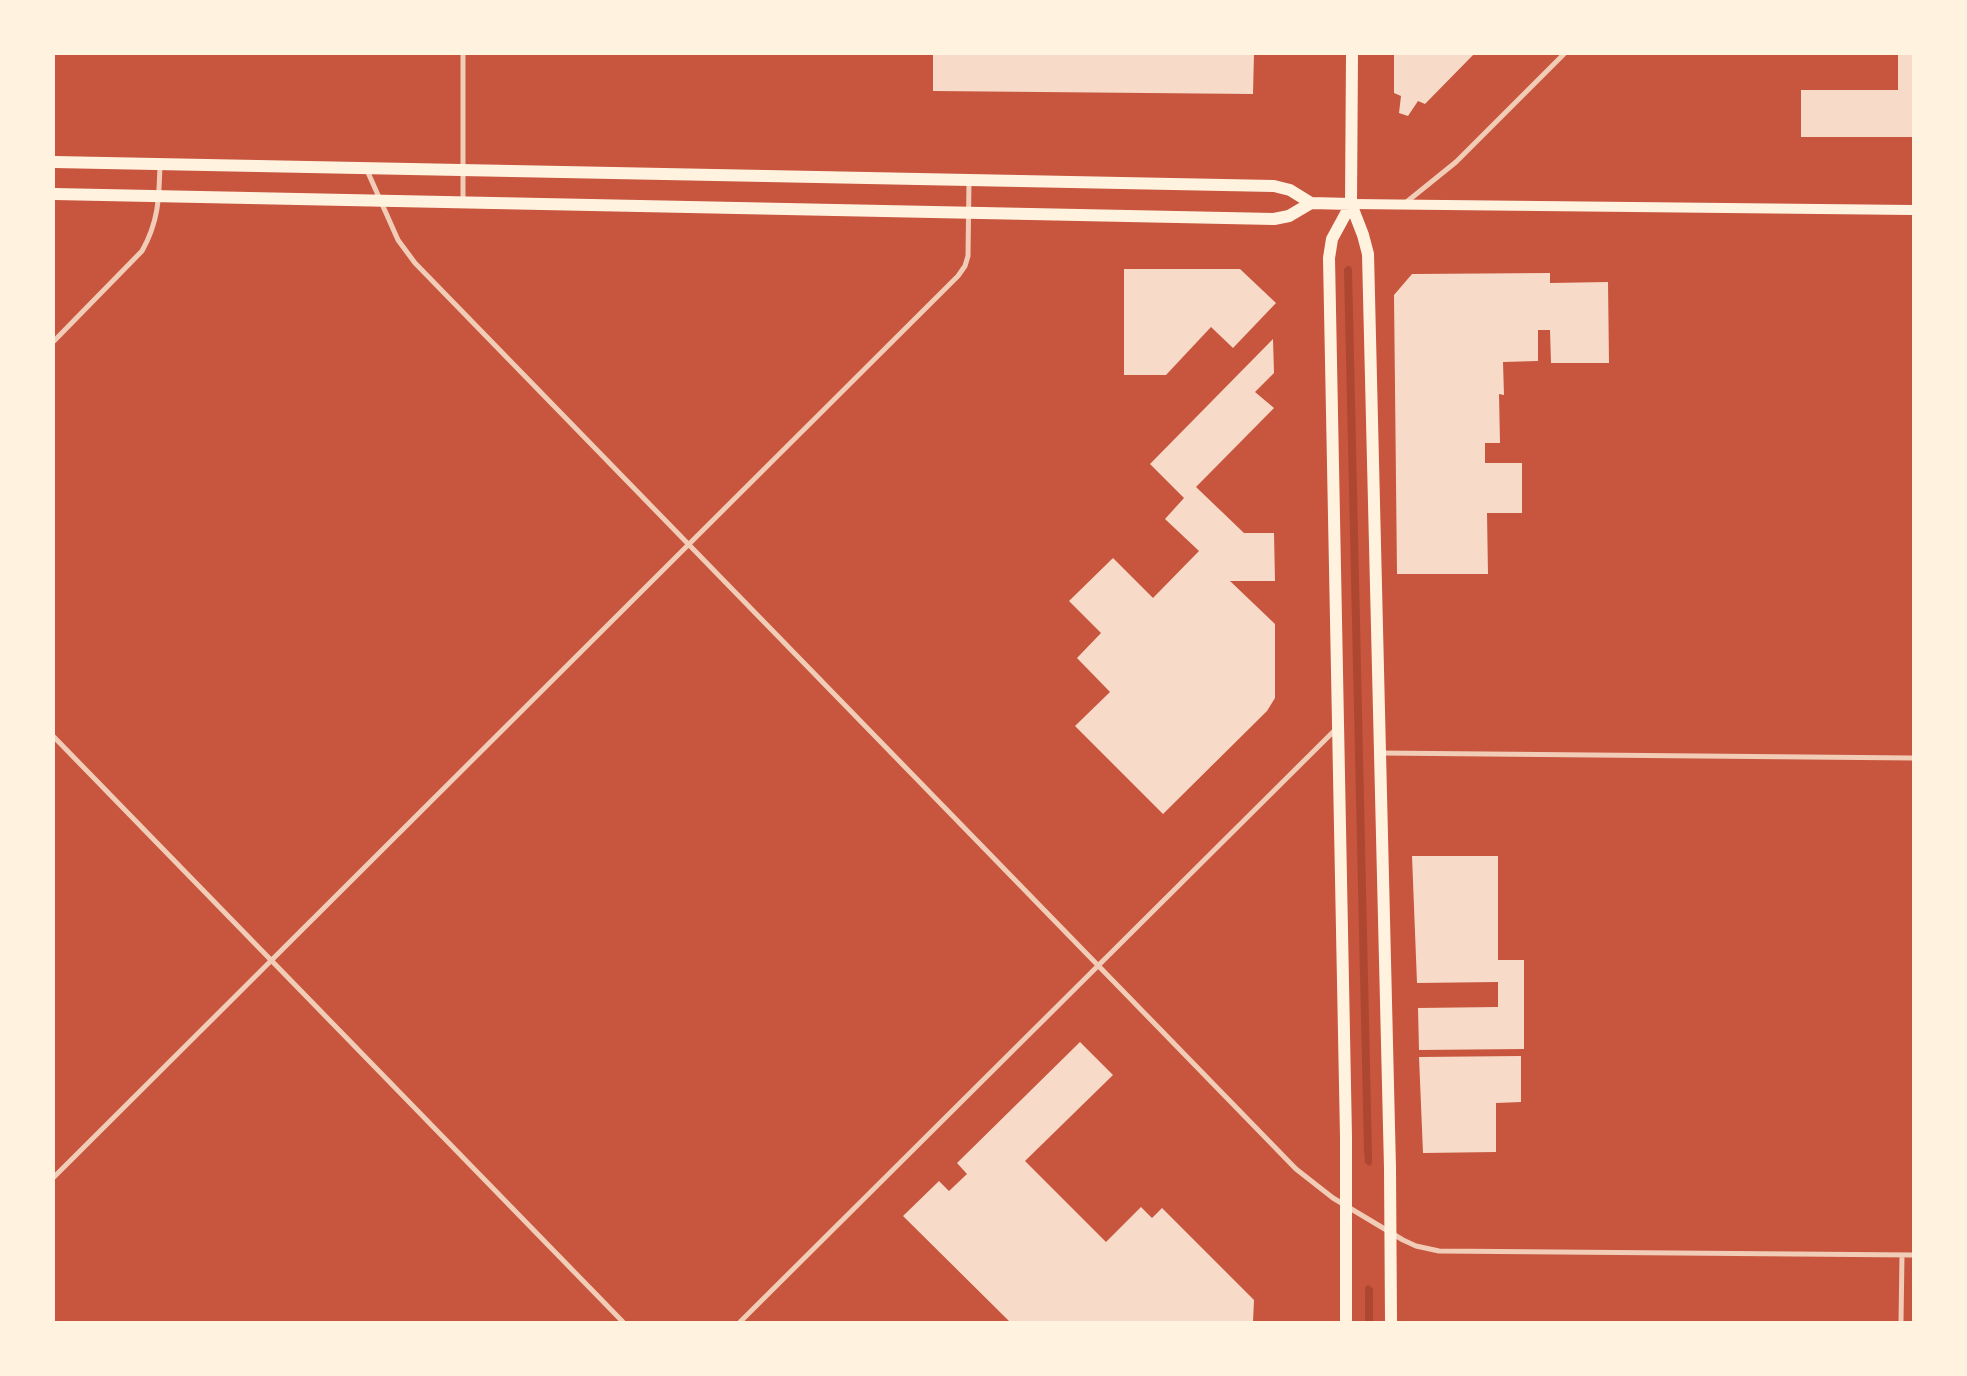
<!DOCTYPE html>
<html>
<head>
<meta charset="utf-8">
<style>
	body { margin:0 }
	#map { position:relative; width:1967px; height:1376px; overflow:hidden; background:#c8553d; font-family:"Crimson Pro",serif }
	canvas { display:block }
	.frame { position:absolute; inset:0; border:55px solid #fff3e0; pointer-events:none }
</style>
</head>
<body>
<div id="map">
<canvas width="1967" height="1376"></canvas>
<div class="frame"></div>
</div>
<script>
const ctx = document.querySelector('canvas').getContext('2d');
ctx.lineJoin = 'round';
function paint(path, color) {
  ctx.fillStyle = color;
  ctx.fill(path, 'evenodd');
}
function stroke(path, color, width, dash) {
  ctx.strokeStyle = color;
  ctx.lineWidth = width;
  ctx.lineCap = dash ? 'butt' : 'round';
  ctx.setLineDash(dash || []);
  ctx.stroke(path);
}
const green = new Path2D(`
	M1347,266H1350L1352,269L1372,1155V1163L1370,1166L1365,1163L1364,1150L1344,269Z
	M1369,1285L1373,1289V1322H1365V1289L1366,1286Z`);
const building = new Path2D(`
	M933,54H1254L1253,94L933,91Z
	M1394,54H1474L1425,104L1418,101L1408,116L1399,113L1401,96L1394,93Z
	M1898,54H1913V137H1801V90H1898Z
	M1124,269H1240L1276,303L1233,348L1211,327L1166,375H1124Z
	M1550,273V283L1608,282L1609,363H1551L1550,330H1538V361L1503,362L1504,395L1499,394L1500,443H1485V463H1522V513H1487L1488,574H1397L1394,295L1412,274Z
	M1273,339L1274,373L1255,392L1274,408L1196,487L1244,533H1274L1275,581H1230L1275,624V698L1267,711L1163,814L1075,726L1110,692L1077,658L1101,633L1069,601L1113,558L1153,598L1199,551L1165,519L1184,498L1150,464Z
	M1412,856H1498V960H1524V1049L1419,1050L1418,1008L1498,1007V982L1417,983Z
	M1080,1042L1113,1075L1025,1161L1106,1242L1141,1207L1152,1218L1162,1208L1254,1300L1253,1322H1010L903,1216L939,1181L949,1191L967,1174L957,1163Z
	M1521,1056V1102L1496,1103V1152L1423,1153L1419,1057Z`);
const minor = new Path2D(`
	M366,168L398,240L415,263L1296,1169L1333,1198L1403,1240L1416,1246L1439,1251L1913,1255
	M463,202V54
	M1404,204L1456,162L1564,54
	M54,341L142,251C159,221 159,197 160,164
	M54,737L623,1322
	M1380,753L1913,758
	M54,1177L958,276L965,266L968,256L969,181
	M740,1322L1336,729
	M1901,1322L1902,1255`);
const secondary = new Path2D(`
	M1351,204L1913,210`);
const primary = new Path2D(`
	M1352,54L1351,204L1363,235L1368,254L1390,1168L1391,1322
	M54,162L1274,186L1290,190L1311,203L1351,204
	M54,194L1274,219L1289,216L1311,203
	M1346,1322V1137L1329,258L1332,239L1351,204`);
paint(green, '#ae4732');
paint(building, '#f7dbc8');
stroke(minor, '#f1ccb7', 5);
stroke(secondary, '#fff3e0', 10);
stroke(primary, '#fff3e0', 12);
</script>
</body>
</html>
